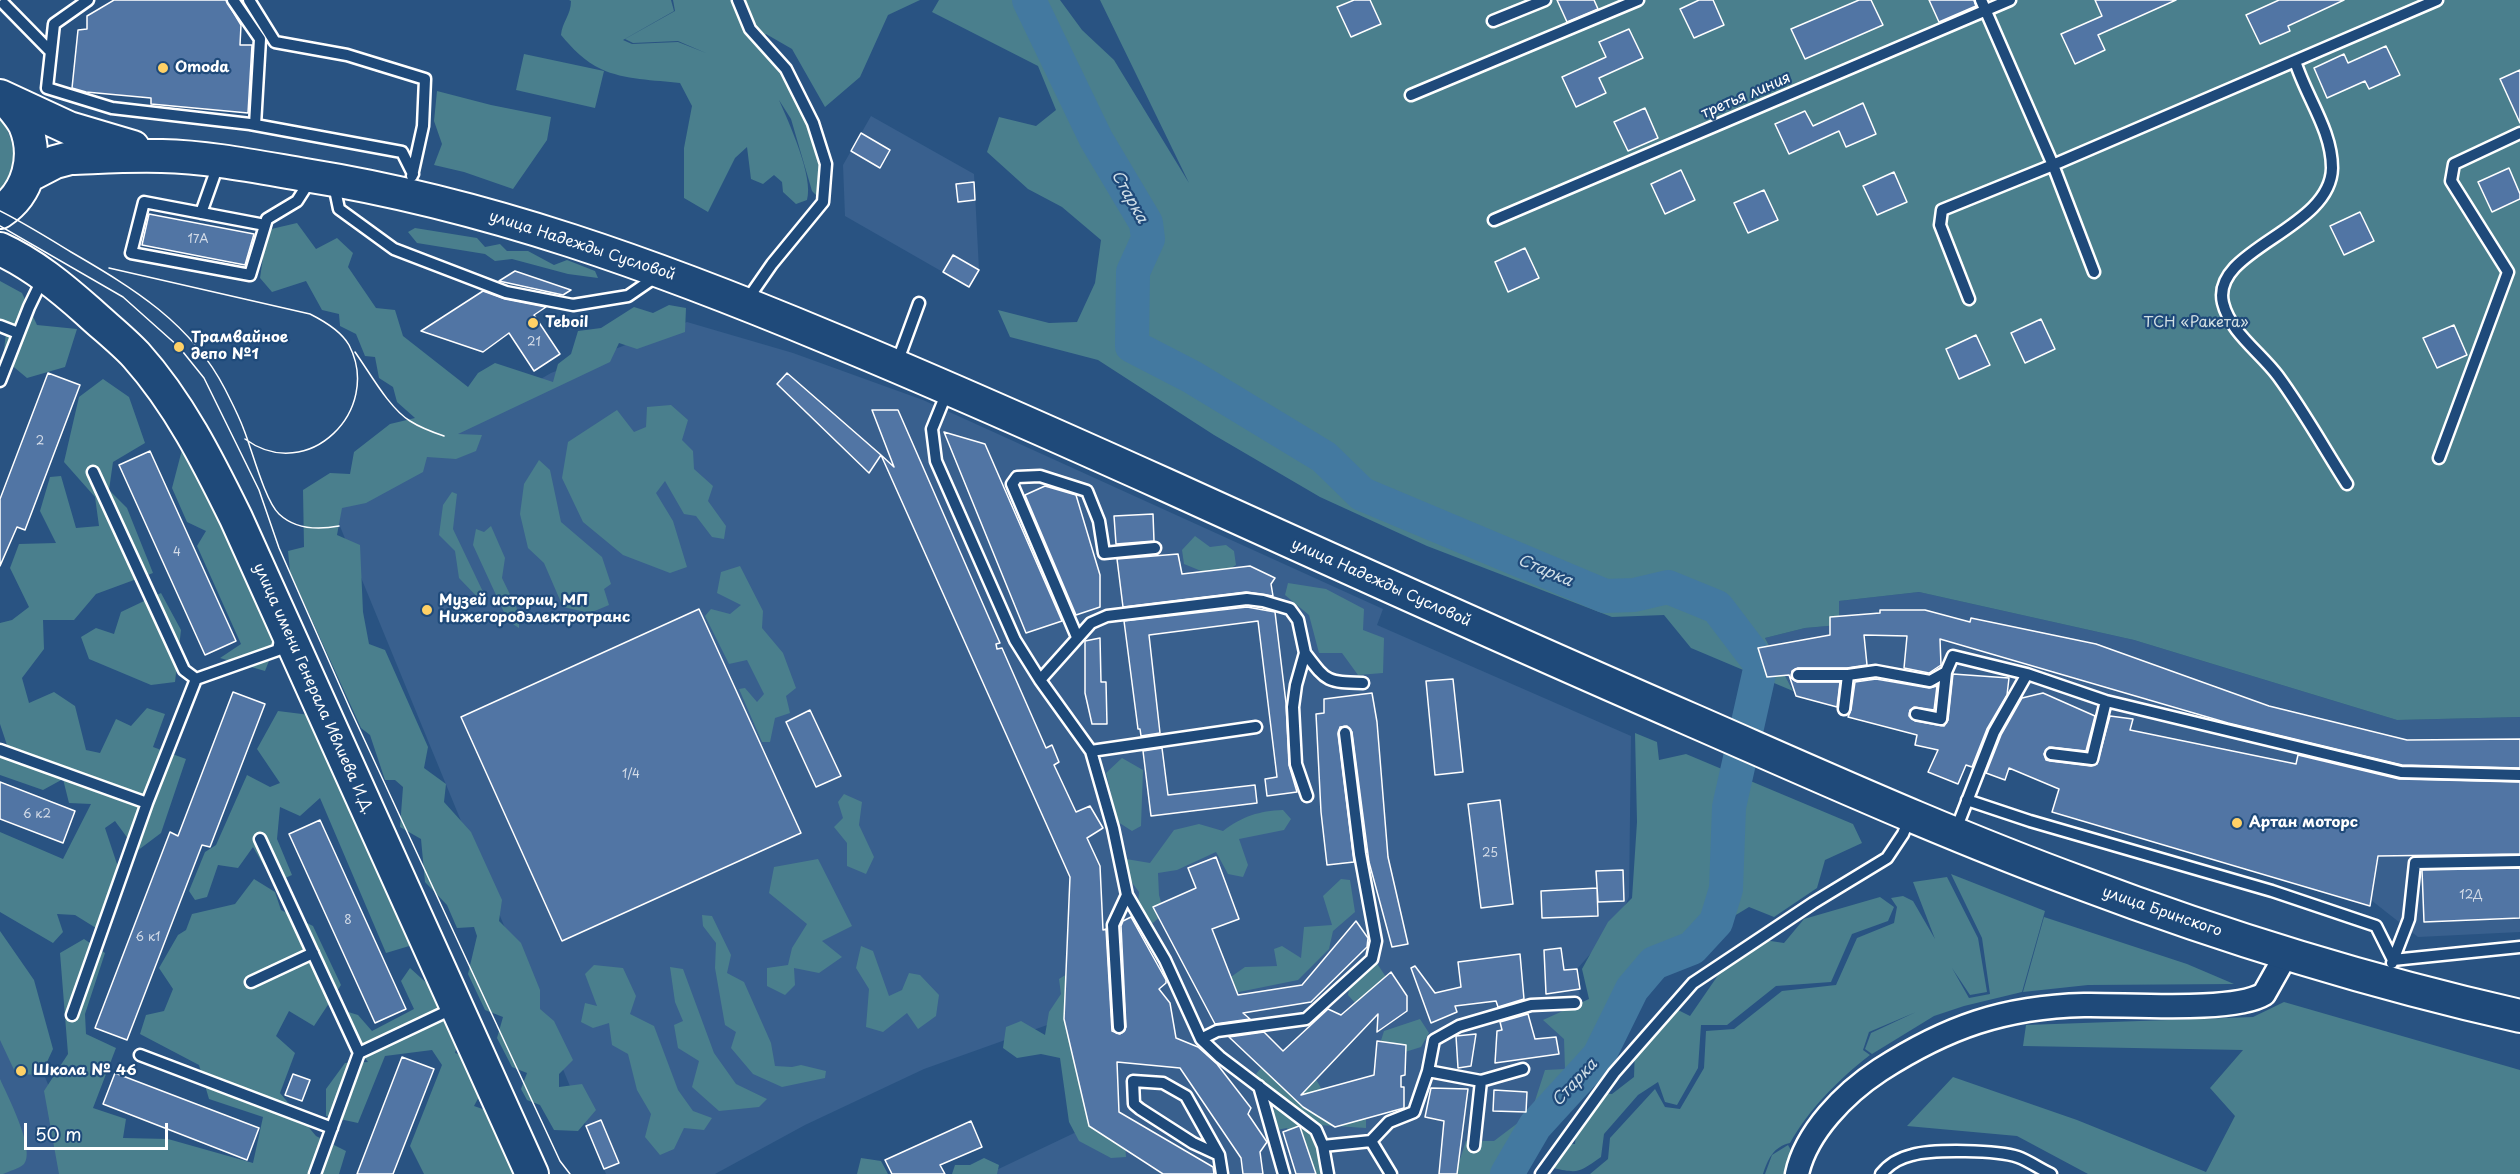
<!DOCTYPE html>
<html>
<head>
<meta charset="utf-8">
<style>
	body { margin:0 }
	#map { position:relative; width:2520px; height:1174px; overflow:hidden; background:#295382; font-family:"Playpen Sans",sans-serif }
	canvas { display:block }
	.scale { position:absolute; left:24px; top:1123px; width:144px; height:27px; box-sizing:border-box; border:3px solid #fff; border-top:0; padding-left:8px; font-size:18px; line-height:21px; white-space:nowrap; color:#fff; -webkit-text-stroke:4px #1f4a7a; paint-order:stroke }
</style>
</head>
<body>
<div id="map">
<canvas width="2520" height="1174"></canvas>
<div class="scale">50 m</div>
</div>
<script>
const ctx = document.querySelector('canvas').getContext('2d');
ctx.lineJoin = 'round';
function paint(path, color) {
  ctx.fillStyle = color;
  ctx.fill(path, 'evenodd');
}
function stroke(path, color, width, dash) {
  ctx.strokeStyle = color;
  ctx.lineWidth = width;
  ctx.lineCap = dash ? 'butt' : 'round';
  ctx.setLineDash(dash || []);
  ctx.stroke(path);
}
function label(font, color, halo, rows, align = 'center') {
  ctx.font = font + ' "Playpen Sans",sans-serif';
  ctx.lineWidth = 4.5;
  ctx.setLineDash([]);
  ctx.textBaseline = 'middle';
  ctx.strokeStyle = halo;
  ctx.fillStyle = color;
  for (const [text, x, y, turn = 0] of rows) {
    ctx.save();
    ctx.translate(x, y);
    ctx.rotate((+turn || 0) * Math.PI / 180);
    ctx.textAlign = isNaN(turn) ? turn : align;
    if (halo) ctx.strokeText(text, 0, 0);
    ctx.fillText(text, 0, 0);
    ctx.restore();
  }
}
const built = new Path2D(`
	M871,116L974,174L979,270L969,287L845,216L843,165Z
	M687,322L793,353L923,400L1383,609L1377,625L1631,736L1629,897L1616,925L1577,969L1585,1048L1496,1174H988L1089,1126L1064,1019L924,1069L805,1125L715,1174H606L330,502L551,373Z
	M1919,592L2134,640L2397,720L2520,717V932L2418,937L2371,900L2386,811L2063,776L1923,740L1922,728L1793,691L1765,638L1805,628L1839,625V601Z
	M0,968L85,1174H0Z`);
const green = new Path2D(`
	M569,0H671L674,11L623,40L632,44L678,42L706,53L678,41L633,43L625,39L675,11L673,0H920L888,15L860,77L825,107L792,49L766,34L757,42L783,72L810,123L823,164L817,196L812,191L791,119L779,100C789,123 814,177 807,200L796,204L783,192L782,182L774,175L763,184L751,179L747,147L735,158L708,212L684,198V148L692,106L680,83C655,80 624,80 601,69C585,62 572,48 561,35C562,22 571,15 571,1Z
	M939,0H1060L1082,30L1114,60L1189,183L1100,0H2520V717L2397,720L2134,640L1919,592L1839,601V625L1805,628L1765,638L1793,691L1691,648L1664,615L1612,617L1427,546L1320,497L1214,435L1098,360L1010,337L998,310L1049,323L1077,322L1095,283L1101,240L1062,207L1028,189L987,152L999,117L1036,126L1056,110L1038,66L932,12Z
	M524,54L604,71L595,108L516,90Z
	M437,91L491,105L551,117L547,140L513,189L464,172L434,165L442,144L434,121Z
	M0,116C18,147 18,165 0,195Z
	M297,223L316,249L337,238L353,253L348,267L376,308L395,310L403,336L468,387L478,373L495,363L553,382L558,364L571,354L578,331L601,328L634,307L653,313L669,305L686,308L685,332L637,349L619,343L610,362L458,434L482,435L476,451L456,459L427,457L423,472L366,503L342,508L337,535L360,545L363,612L369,644L385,650L428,747L424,768L446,784L444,802L471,832L502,900L499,921L521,943L540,990V1009L554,1021L573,1060L559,1074V1087L582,1084L596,1110L578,1131L554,1130L540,1105L527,1100L521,1089L527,1073L512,1067L497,1038L503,1017L485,1010L468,974L477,936L474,927L457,928L447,905L425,882L421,839L400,827L403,787L395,780H385L370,735L361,728L290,572L288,551L304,547L303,490L330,473L350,474L354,452L390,424L415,418L397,402L393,387L379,378L375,357L365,356L356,334L340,326L339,314L322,310L306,281L272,292L260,278L267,230Z
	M415,228L477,238L485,247L500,244L507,251H528L554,265L567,260L595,271L598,278L568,274L512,259L495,261L485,254L417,243L408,232Z
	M0,281L22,293L37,325L77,329L65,367L27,378L3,358L7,325L0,322Z
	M103,379L129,397L145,443L113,462L109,490L127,508L153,573L96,594L74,620H43L44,649L22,678L29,703L54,692L75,706L86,750L100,753L116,719L131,726L147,708L165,714L153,747L186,759L161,833L137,851L115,821L105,828L119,870L96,928L75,915L57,914L63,932L53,943L0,912V832L63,859L91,804L69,803L63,779L43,790L0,775V756L12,760L0,724V623L12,620L29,607L10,568L19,544L56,543L40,511L50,477L61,476L76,528L99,526L95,497L64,462L79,397Z
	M671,405L688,420L682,440L693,451L694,469L713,486L708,501L726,526L724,539L712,537L696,516L684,514L665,481L656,493L673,521L687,567L670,573L623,555L583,522L562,478L568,442L617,410L634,432L646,427L647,407Z
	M183,446L280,633L265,671L220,658L241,644L197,546L206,531L187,522L172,488Z
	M539,460L550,470L561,522L602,557L611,584L604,589L609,605L590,613L563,607L544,563L528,548L520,514L524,484Z
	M452,492L457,494L453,529L485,596V605L459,578L455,551L439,535L443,505Z
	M491,526L505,558L502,578L519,613V628L508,621L473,545L476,529L484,532Z
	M1195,536L1210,547L1226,545L1234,551L1236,565L1216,577L1184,564L1182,550Z
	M740,566L763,611L762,628L783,653L796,688L786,696L790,713L775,718L770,742H762L739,689L745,688L757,702L764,694L747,660L729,664L705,616L711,609L730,614L741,605L717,593L721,572Z
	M1288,583L1326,589L1364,609L1363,630L1384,638L1383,673L1358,675L1342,653H1319L1309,615L1285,595Z
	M161,593L181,630L175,682L151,685L89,659L81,637L96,628L114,634L121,612Z
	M278,711L318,716L416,944L386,953L320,798L300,816L280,807L277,839L292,875L274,883L253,847L238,868L218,865L207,897L195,900L189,891L205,852L216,845L247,775L270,787L280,783L257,749Z
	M1635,733L1657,742L1659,760L1686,754L1853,824L1862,843L1825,860L1817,888L1774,917L1749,907L1721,924L1643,997L1588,1062L1557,1092L1516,1174H1455L1466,1141H1494L1531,1113L1545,1070L1565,1069L1564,1039L1543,1020L1589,999L1582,969L1608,922L1632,898L1637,822Z
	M1122,758L1143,770L1141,826L1132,831L1118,822L1106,773Z
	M844,794L862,802L859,825L874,857L866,874L847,866V843L834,827L843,818L838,802Z
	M1283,810L1291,819L1284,830L1239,839L1248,865L1243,877L1228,874L1216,852L1177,870L1158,873L1159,895L1164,913L1153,923L1137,917L1139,892L1127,876L1126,859L1150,863L1174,830L1199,824L1223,831C1243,816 1259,811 1283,810Z
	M818,859L852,926L822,941L842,957L819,973L794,968L795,985L785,995L767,986V968L788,965L792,948L807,924L769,893L774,867Z
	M1951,874L2045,911L2022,992L1964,1006L1934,1016L1872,1054L1865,1049L1871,1033L1916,1012L1869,1032L1863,1050L1870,1055C1839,1079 1809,1109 1790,1143C1773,1147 1768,1159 1763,1174H1590L1608,1159L1610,1138L1655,1089L1665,1107L1680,1109L1704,1068L1706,1031L1734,1029L1782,991L1836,985L1857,938L1894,923L1897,907L1891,898L1903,896L1913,901L1935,939L1913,882L1947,877L1978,938L1987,992L1970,995L1952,968L1969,998L1990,994L1982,938Z
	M254,879L275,892L281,910L313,926L341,985L314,1026L289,1011L276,1036L295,1053L280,1093L316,1136L346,1151L339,1174H59L44,1091L68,1054L60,953L84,939L105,953L85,1014L86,1034L116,1048L93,1108L126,1119L123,1138L168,1139L253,1163L263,1117L209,1099L199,1065L140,1034L146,1015L164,1011L173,989L159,968L178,935L186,930L192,914L235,904Z
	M1341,879L1350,880L1355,912L1333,931L1329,949L1298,980L1224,995L1218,986L1245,967L1277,966L1274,949L1282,946L1301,958L1304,927L1332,925L1323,896Z
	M1880,897L1894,907L1888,921L1852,934L1831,982L1776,986L1727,1025H1701L1698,1068L1677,1105L1665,1102L1658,1082L1638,1095L1604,1134L1601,1157C1579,1172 1580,1174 1553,1168L1556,1144H1575L1578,1114L1596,1093L1612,1094L1634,1077L1635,1046L1674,1008L1690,1016L1734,952L1764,940L1784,943L1804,919Z
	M702,915L712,916L731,955L727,973L744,982L771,1043L775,1066L792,1067L801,1065L826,1071L825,1078L782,1087L753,1074L731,1048L736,1032L725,1025L715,968L716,943L703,926Z
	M2044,917L2187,964L2234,984L2088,985L2023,992Z
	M0,931L34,980L53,1049L41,1075L16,1074L0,1040Z
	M861,946L873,951L889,996L902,990L909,973L920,975L939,995L936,1016L918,1029L907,1013L883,1032L866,1027L869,989L856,968Z
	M1376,962L1390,983L1365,1014L1348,995L1353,968Z
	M594,965L623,968L636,996L630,1014L654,1026L678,1090L693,1111L712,1118L704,1130L684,1128L674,1149L660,1155L645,1137L651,1114L637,1090L628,1054L612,1045L609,1023L593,1028L581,1022L585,1003L597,1006L585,974Z
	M670,967L683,969L714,1053L736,1084L767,1099L759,1107L719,1111L692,1087L699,1061L678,1048L674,1025L683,1021L675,1002Z
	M410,968L441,996L463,1025L455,1053L482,1061L491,1074L474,1106L511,1119L522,1174H424L410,1146L442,1065L432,1050L385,1056L358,1123L326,1116V1089L345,1063L368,1062L339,1023L345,1011L358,1015L372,1031L414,1009L401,981Z
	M1075,969L1125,1144L1126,1157L1111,1158L1079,1141L1069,1122L1060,1058L1041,1054L1017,1058L1003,1048L1006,1027L1021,1021L1045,1035L1049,1012L1061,994L1059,979Z
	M2284,1002L2520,1070V1174H2088L2017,1136L1907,1126L1953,1077L2077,1120L2206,1172L2235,1116L2210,1088L2243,1050L2023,1046L2026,1025L2253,1017Z
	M1420,1019L1429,1033L1421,1047L1389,1057L1379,1047L1384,1031Z
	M1267,1061L1313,1074L1330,1104L1366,1107V1128L1319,1125L1308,1132L1320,1151L1322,1174H1311L1310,1163L1287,1128L1266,1132L1263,1119L1285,1100L1271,1092L1256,1074Z
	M0,1079C7,1095 36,1150 24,1164C19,1169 9,1171 3,1174H0Z
	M1788,1145L1797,1161L1794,1174H1765L1772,1155Z
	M861,1158L881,1161L888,1174H857Z
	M984,1158L999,1165L997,1174H952L955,1165H970Z`);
const river = new Path2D(`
	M1029,0L1096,139L1146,223L1148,239L1133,272L1132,346L1192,377L1324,457L1362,494L1605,596L1634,595L1668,587L1717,607L1761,665L1729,807L1726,889L1716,922L1692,948L1654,963L1632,989L1599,1056L1535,1126L1507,1174`);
const building = new Path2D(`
	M114,0H226L241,25L240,45H252L248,113L151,104V98L86,92L72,88L78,30L87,29V16Z
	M1354,0H1370L1381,24L1351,37L1337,7Z
	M1557,0H1594L1598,9L1567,22Z
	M1699,0H1713L1724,25L1694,38L1680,9Z
	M1859,0H1871L1883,25L1805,59L1791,29Z
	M1929,0H1974L1976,6L1939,22Z
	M2095,0H2176L2098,35L2105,50L2075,64L2061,34L2102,16Z
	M2279,0H2344L2288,26L2290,31L2260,44L2246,15Z
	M1629,29L1643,58L1599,78L1606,93L1576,107L1562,77L1606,57L1599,42Z
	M2386,46L2400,75L2369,89L2365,81L2327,98L2314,68L2344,54L2348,63Z
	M2520,70V123L2500,79Z
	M1863,103L1876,134L1846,147L1839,131L1789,154L1775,124L1805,111L1813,126Z
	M1645,108L1658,138L1628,151L1614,122Z
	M861,133L890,150L880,168L851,151Z
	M2509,168L2520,194V199L2492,212L2478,182Z
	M1681,170L1695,200L1665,214L1651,184Z
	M1894,172L1907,202L1877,215L1863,186Z
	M974,182L975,200L958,202L956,184Z
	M1764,190L1778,220L1748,233L1734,203Z
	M2360,212L2374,241L2344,255L2330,226Z
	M149,214L254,234L245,265L142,245Z
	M1525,248L1539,278L1508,292L1495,262Z
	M953,255L979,270L969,287L943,272Z
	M515,271L571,290L563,295L499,281Z
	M483,291L505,299L546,307L534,315L560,354L534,371L509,333L483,352L421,331Z
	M2041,319L2055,349L2025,363L2011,333Z
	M2454,325L2467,355L2437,368L2423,338Z
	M1976,335L1990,365L1959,379L1946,349Z
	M48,373L80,385L25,530L17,527L0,566V499Z
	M787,373L881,455L869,473L777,384Z
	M872,410H898L1000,643L996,644L997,649L1002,648L1046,748L1052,745L1059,762L1054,765L1076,812L1090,806L1103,828L1087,838L1100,866L1103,930L1106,929L1112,1031L1120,1034L1126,1027L1121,926L1123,921L1131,917L1166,980V983L1159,989L1170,1003L1176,1038L1198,1047L1217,1064L1251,1108L1248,1114L1267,1142L1260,1152L1263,1174H1243L1241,1158L1180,1068L1117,1062L1119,1112L1213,1167L1214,1174H1163L1089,1126L1064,1019L1070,877L881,455L894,467Z
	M944,432L985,444L1062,621L1026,633Z
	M150,451L236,641L205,655L119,465Z
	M1045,486L1076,495L1100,575V607L1076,615L1025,495Z
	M1153,514L1154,541L1116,544L1114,516Z
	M1178,554L1182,574L1250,566L1275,578L1271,584L1273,596L1246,592L1123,607L1117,559Z
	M1247,607L1275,612L1286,703L1289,765L1297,792L1267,796L1265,779L1277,777L1258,621L1149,635L1160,733L1141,736L1140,729H1138L1124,621Z
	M699,609L801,833L562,941L461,717Z
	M1880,610H1925L1970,622L1971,618L2096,644L2269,706L2407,740L2520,739V768L2402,765L2228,723L1940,639L1941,665L1929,673L1904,668L1907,636L1864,635L1867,665L1847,668H1798L1792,671L1791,678L1797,682H1840L1837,707L1796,696L1789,675L1767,677L1758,648L1830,635V617L1880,613Z
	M1100,638L1101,682H1106L1107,724H1092L1085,693V641Z
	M1953,674L2009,678L2007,695L1987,729L1972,767L1966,765L1958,784L1928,772L1938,750L1915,745L1917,735L1848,717L1851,710L1855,682L1876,679L1929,688L1937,686L1934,710L1914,707L1910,710L1909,716L1915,721L1944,726L1948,720Z
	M1453,679L1463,772L1435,775L1426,681Z
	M233,692L265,704L210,847L202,845L127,1040L95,1028L170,832L178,836Z
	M1372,693L1377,722L1388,857L1408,944L1392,947L1369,862L1352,732L1347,726L1340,727L1338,734L1354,862L1327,865L1321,812L1316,714L1324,713V699Z
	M2043,693L2095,716L2086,751L2049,747L2044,754L2046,760L2050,761L2091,766L2097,764L2110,716L2133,719L2130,730L2296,764L2298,755L2399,779L2520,782V854L2378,856L2370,906L2052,812L2059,789L2009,768L2005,780L1986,773L2001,735L2022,698Z
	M810,710L841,776L816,787L786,722Z
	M1162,748L1168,795L1255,785L1257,803L1151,816L1143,751Z
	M0,782L75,811L63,843L0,819Z
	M1500,800L1513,904L1481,908L1468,804Z
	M320,820L406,1009L375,1023L289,834Z
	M1216,857L1239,919L1212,929L1238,995L1302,985L1356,921L1368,938L1367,947L1311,1002L1243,1013L1250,1019L1215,1024L1153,907L1196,888L1188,868Z
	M2520,868V918L2424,922L2422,870Z
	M1623,870L1624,901L1598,902L1596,871Z
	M1597,888L1598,916L1542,918L1541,891Z
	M1561,948L1564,970L1577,969L1580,989L1546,994L1544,950Z
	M1520,954L1524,999L1498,1007L1496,1001L1455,1006L1457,1012L1431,1023L1411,968L1415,966L1435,993L1461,987L1458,962Z
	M1391,972L1407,996V1011L1377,1032L1378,1014L1301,1095L1374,1075L1377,1041L1406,1045L1405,1075L1401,1076V1087H1404V1108L1335,1127L1303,1107L1229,1037L1264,1032L1283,1051L1328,1009L1341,1015Z
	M1528,1014L1535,1039L1556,1037L1559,1054L1495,1063L1497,1031L1502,1030L1500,1022Z
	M1476,1034L1471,1066L1458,1068L1456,1036Z
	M402,1057L434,1069L393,1174H357Z
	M115,1073L259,1128L247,1160L103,1104Z
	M293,1074L310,1080L302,1101L285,1095Z
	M1431,1088L1468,1089L1457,1174H1439L1444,1121L1425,1117Z
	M1494,1090L1527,1092L1526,1112L1493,1111Z
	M601,1120L619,1163L604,1169L586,1126Z
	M971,1121L982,1147L940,1165L945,1174H892L885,1160Z
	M1299,1126L1300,1127L1316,1174H1296L1283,1132Z`);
const lane = new Path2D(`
	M88,0L54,24L47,88L112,108L250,124L402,152L413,174
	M233,0L260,39L255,125
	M249,0L275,42L347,55L425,79L423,126L412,176
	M738,0L750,29L786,69L813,123L826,164L823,202L772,264L747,300
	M1981,0L2053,165L2094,272
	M4,4L51,52
	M1493,21L1545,0
	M2295,61C2306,97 2332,130 2332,168C2331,230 2210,249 2223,303C2230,332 2261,353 2278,376C2303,410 2324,448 2347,484
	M1411,95L1638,0
	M334,185L339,209L394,249L506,292L573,305L628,296L657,276
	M201,213L218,165
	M1494,220L2010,0
	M265,225L144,202L131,253L250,275L267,219L297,201L311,179
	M1969,299L1940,225L1942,210L2053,165L2437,0
	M0,326L18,333
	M897,363L919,303
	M0,381L29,307L43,278
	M947,392L932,429L936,461L1015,640L1040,680L1091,751L1113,828L1127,895L1165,960L1201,1039L1220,1057L1316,1130L1323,1146L1328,1174
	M2439,458L2508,272L2451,181L2454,164L2520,133
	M93,472L184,670L196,679
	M1077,637L1012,484L1017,477L1040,476L1087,491L1099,521L1104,553L1155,548
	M1305,653C1327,682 1326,682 1363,683
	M1798,675H1848L1876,671L1930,681L1946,672L1953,656L2027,674L2106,701L2401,772L2520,775
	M1040,680L1091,623L1107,616L1247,599L1263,601L1290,609L1298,620L1305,653L1296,685L1293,707L1296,764L1307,796
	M1844,709L1848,675
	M1916,714L1941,719L1946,672
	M0,750L147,803
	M1091,751L1256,727
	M2051,754L2092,759L2106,701
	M1967,800L2030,821L2272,891L2376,926L2393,960
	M1955,832L1994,732L2027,674
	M260,839L359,1053L454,1008
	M2393,960L2520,947
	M2392,963L2409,919L2415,863L2520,861
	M251,982L313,953
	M72,1015L147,803L196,679L278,650L281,635
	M1119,1027L1113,925L1127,895
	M1201,1039L1217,1031L1306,1019L1372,959L1376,941L1360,854L1345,733
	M140,1055L332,1128
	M1428,1071L1481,1081L1474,1146
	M1481,1081L1523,1069
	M1259,1086L1284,1174
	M1371,1141L1389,1122L1414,1112L1428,1071L1434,1040L1459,1026L1531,1005L1575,1003
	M1323,1146L1371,1141L1391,1174
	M1219,1155L1193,1143L1140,1109L1134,1104L1133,1081L1163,1083L1186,1096L1219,1155L1222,1174
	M315,1174L359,1053
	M1541,1174L1614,1073L1693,983L1813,903L1887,858L1903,834L1910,817
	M1881,1174C1889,1164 1899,1158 1912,1155C1933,1149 1998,1150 2018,1157C2029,1161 2040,1169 2051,1174`);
const street = new Path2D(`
	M1797,1174C1806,1132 1845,1093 1880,1070C1947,1027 2004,1007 2084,1005C2125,1004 2233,1013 2264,994L2286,955`);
const secondary = new Path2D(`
	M0,96L69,128L133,147
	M28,176L55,162L70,158C100,157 131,155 162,156C209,157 258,167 305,175C487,204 659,267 829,338C943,385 1055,435 1166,485C1342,565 1517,644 1694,721C1822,777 1950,835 2081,883C2224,937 2370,982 2520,1016
	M0,212C29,193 38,156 25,125C21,117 14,109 8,102
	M0,249C33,264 62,288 89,312C104,326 122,340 136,355C179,403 208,461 236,518L532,1174`);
const tram = new Path2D(`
	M0,211C24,223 48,238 71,252C133,288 191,323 225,389C232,403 239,416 244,430C252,450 265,501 279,514C296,530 318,530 339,526
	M0,226L123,297L179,347L204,378L259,490L279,548L351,711L560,1161L570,1174
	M109,268L310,314C324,321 341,331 349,345C383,410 308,485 245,439
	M355,352C370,373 389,408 410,421C421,428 432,432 444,436`);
const markers = [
	[163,68,6,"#ffd166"],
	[533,323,6,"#ffd166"],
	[179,347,6,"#ffd166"],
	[427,610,6,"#ffd166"],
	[2237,823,6,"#ffd166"],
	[21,1071,6,"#ffd166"]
];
const numberNames = [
	["17А",198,240],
	["21",534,343],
	["2",40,442],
	["4",177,553],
	["1/4",631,775],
	["6 к2",37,815],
	["25",1490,854],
	["12Д",2471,896],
	["8",348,921],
	["6 к1",148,938]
];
const poiNames = [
	["Omoda",175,68],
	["Teboil",545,323],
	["Трамвайное",191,338],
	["депо №1",191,355],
	["Музей истории, МП",439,601],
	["Нижегородэлектротранс",439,618],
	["Артан моторс",2249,823],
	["Школа № 46",33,1071]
];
const streetNames = [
	["третья линия",1746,96,-23],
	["улица Надежды Сусловой",582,246,18],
	["улица Надежды Сусловой",1381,583,24],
	["улица имени Генерала Ивлиева И.Д.",313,689,66],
	["улица Бринского",2162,912,19]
];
const parkNames = [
	["ТСН «Ракета»",2196,323]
];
const waterNames = [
	["Старка",1129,197,61],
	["Старка",1545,571,23],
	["Старка",1575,1083,-47]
];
paint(built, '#39608e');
paint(green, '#4a7f8d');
stroke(river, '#4379a0', 34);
paint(building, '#5175a4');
stroke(building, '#fff', 1.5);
stroke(lane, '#fff', 15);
stroke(street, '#fff', 27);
stroke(secondary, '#fff', 36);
stroke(lane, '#1f4a7a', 10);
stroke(street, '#1f4a7a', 22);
stroke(secondary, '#1f4a7a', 32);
stroke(tram, '#fff', 1.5);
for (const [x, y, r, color] of markers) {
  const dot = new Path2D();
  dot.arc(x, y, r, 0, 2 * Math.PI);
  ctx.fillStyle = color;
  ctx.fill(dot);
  stroke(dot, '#1f4a7a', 2);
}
label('12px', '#d4dce8', null, numberNames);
label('bold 15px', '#fff', '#1f4a7a', poiNames, 'left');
label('15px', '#fff', '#1f4a7a', streetNames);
label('15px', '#d2dfe2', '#1f4a7a', parkNames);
label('italic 16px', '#d0dee7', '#1f4a7a', waterNames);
</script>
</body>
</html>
